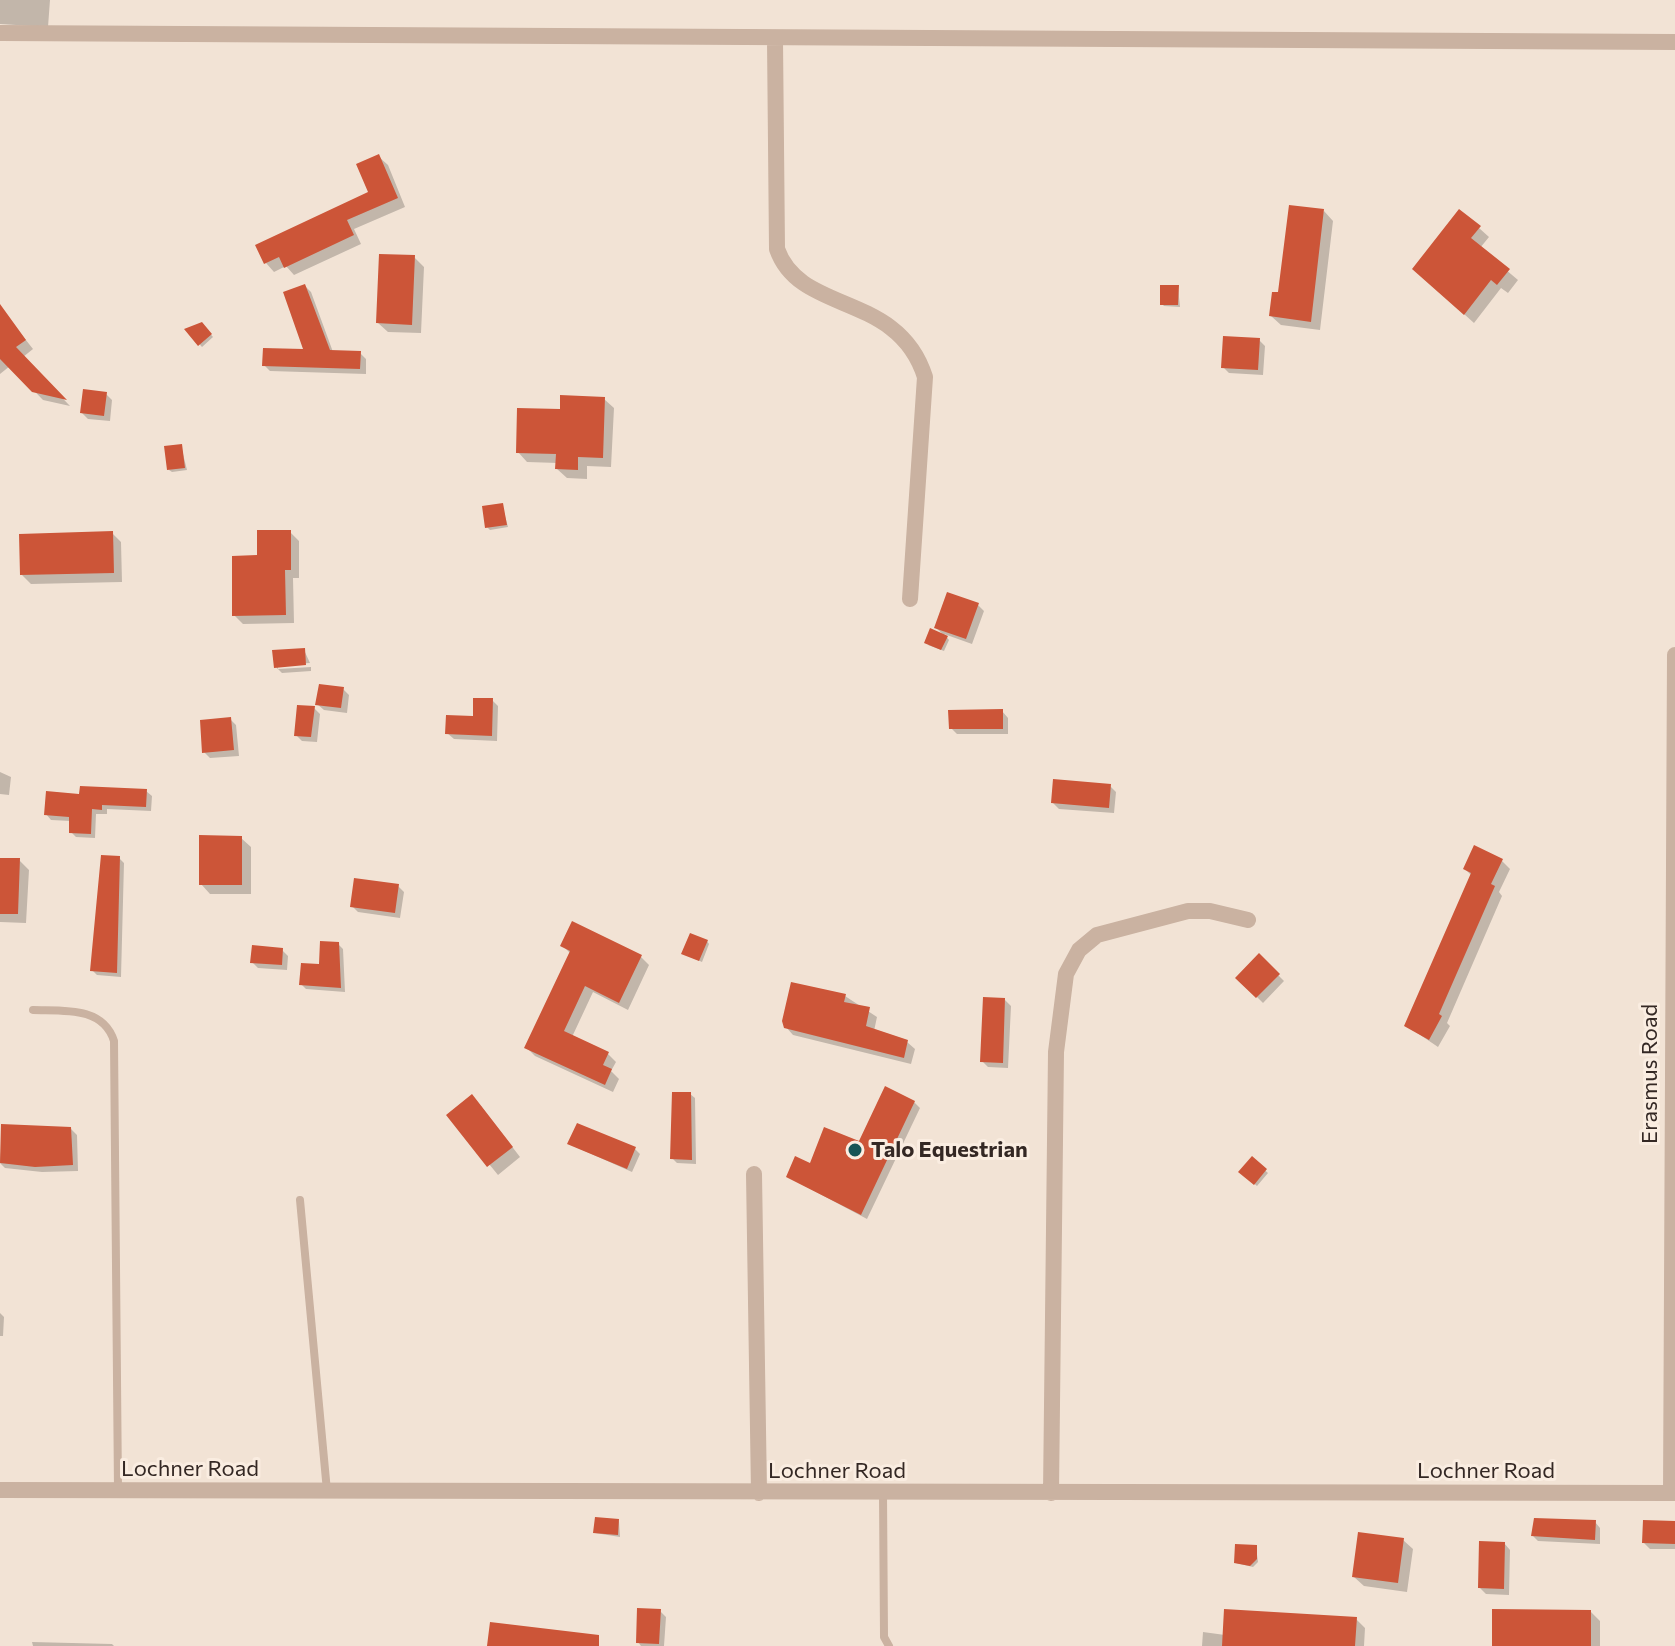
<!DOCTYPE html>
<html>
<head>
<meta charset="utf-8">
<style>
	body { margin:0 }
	canvas { display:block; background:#f2e3d5 }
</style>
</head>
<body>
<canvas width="1675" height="1646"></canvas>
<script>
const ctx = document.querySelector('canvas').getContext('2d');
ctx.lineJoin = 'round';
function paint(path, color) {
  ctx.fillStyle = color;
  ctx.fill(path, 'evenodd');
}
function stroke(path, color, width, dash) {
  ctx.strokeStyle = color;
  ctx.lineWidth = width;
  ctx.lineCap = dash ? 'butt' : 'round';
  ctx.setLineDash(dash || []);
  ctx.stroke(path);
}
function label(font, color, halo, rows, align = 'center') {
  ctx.font = font + ' Commissioner,sans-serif';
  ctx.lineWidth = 6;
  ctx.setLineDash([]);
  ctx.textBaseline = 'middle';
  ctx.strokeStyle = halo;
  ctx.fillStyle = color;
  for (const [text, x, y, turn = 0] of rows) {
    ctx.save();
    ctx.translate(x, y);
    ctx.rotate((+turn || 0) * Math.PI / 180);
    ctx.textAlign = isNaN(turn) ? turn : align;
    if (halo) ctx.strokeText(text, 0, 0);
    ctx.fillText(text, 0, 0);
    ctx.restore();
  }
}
const shadow = new Path2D(`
	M0,0H50L48,27L0,24Z
	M379,157L388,165L405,207L354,229L361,244L294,275L286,266L274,272L266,263L370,193Z
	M1324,211L1333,221L1320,330L1281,325L1271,316Z
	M1479,228L1489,237L1480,248L1518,280L1508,293L1501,288L1474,323L1424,278Z
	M414,257L424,267L421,333L388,332L378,323Z
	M305,286L311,292L333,352L360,353L366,359V374L270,371L264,365L306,352Z
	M1178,287L1180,307L1164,306L1162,304Z
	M7,316L33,349L23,357L70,406L43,400L10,366L0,374V322Z
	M202,324L213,337L202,347L187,330Z
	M1259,340L1265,346L1263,375L1229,373L1223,367Z
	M106,394L112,400L110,421L88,419L82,413Z
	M604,399L614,408L611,467L587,466V479L567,478L557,469L558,463L527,462L518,452L562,411Z
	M181,446L187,470L172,472L169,470Z
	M502,505L508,527L490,530L487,527Z
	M290,532L299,541V578H293L294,623L243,624L234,615L259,557Z
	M112,533L121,542L122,582L31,584L22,575Z
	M978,605L984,611L972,644L944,634L949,640L944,651L928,645L945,636L936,628Z
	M304,650L310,663L278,665V669L311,667V671L282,673L276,667Z
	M343,689L349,695L347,713L324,710L317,704Z
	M492,700L498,706L497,741L454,739L447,733L475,718Z
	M314,708L320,714L317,742L302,741L296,735Z
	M1002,711L1008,718V734H957L951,728Z
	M230,719L236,725L239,756L210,758L204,752Z
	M0,772L11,777L9,795L0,794Z
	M1110,786L1116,792L1114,813L1059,809L1053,803Z
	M146,791L152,796L151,811L107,809V814H96L95,838L76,837L71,832V821L51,820L46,814L81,796Z
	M241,838L251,847V894H210L201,884Z
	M119,858L124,863L121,977L97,975L92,970Z
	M0,860H19L29,870L26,923L0,922Z
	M1502,861L1510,869L1499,892L1502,896L1447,1023L1450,1026L1438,1047L1407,1026L1472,876L1465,869Z
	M398,886L404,892L400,918L358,912L352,906Z
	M573,923L641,957L649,965L628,1010L593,992L572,1037L608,1054L616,1062L611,1071L619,1079L613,1092L535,1056L527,1048L571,954L562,945Z
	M707,941L709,944L702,962L686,955Z
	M338,944L343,949L345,992L306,989L301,984Z
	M282,950L288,956L287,970L258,968L252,962Z
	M1259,956L1284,981L1263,1003L1238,978Z
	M845,996L877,1017L874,1031L907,1042L915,1049L911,1064L793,1035L786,1027Z
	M1005,1000L1011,1006L1008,1068L988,1067L982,1061Z
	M690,1094L695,1098L696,1164L677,1163L672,1158Z
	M914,1102L920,1108L867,1219L788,1177L860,1143Z
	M481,1106L520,1157L498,1175L449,1115Z
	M3,1126L71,1129L77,1135L78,1171L42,1172L5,1168L0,1163Z
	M569,1144L635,1149L640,1154L632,1172Z
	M1252,1159L1268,1173L1257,1186L1241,1172Z
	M0,1313L4,1317L3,1336H0Z
	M619,1521L620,1537L595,1533Z
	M1595,1522L1600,1528V1544L1538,1541L1533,1536Z
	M1675,1523V1549H1650L1644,1543Z
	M1403,1540L1413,1549L1407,1592L1364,1586L1354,1577Z
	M1504,1543L1510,1550L1509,1595L1486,1594L1480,1588Z
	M1256,1547L1258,1562L1253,1567L1236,1563Z
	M660,1611L666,1617L664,1646H641L638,1642Z
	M1591,1612L1600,1621V1646H1494Z
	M1356,1619L1365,1628L1364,1646H1202L1203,1632L1225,1635Z
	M32,1642L112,1644L114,1646H33Z`);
const building = new Path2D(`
	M379,154L398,198L347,220L354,235L284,268L279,257L264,264L255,245L368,192L356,164Z
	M1289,205L1324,209L1311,322L1269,316L1272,292H1278Z
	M1459,209L1481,226L1471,238L1510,269L1497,285L1491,280L1464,315L1412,269Z
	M379,254L415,255L412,325L376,323Z
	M305,284L330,350L361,351L360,369L262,366L263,348L303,349L283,292Z
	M1160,285H1179L1178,305H1160Z
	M0,304L26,340L16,347L67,400L32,392L0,359Z
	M202,322L212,334L198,346L184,329Z
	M1223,336L1260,338L1258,370L1221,368Z
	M83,389L107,392L104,416L80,413Z
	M560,395L605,397L603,458L578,457V470L555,469L556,454L516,453L517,408L560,409Z
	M182,444L185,468L167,470L164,446Z
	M503,503L507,525L485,528L482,506Z
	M257,530H291V570H285L286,615L232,616V556L257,555Z
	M113,531L114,573L20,575L19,534Z
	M947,592L979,603L966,639L934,628Z
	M930,628L948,636L941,650L924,643Z
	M305,648L306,665L274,668L272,650Z
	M319,684L344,687L341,708L315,705Z
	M473,698H493L492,736L445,734L446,715L473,716Z
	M297,705L315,706L311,737L294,736Z
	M1003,709V729H949L948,710Z
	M231,717L234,750L202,753L200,720Z
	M1053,779L1111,784L1109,808L1051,803Z
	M80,786L147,789L146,807L102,805V810L92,809L91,834L69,833V817L44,815L46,791L79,794Z
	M199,835L242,836V885H199Z
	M1474,845L1503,859L1491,884L1495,886L1439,1014L1442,1016L1429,1040L1404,1026L1471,873L1463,869Z
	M101,855L120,856L117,973L90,971Z
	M0,858H20L18,914H0Z
	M354,878L399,884L395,913L350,907Z
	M572,921L642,955L619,1003L585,986L564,1031L609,1052L603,1065L612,1069L605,1085L524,1048L570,951L560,946Z
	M690,933L708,940L699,961L681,954Z
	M320,941L339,942L341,988L299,985L301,963L319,964Z
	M252,945L283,948L282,965L250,963Z
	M1259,953L1280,974L1256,998L1235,978Z
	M791,982L846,994L844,1002L870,1007L866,1026L908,1040L904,1058L784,1028L782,1021Z
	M983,997L1005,998L1003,1063L980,1062Z
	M885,1086L915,1101L861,1215L786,1177L795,1156L810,1163L824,1127L859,1141Z
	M672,1092H691L692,1160L670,1159Z
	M472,1094L513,1147L487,1167L446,1115Z
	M577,1123L636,1147L627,1169L567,1144Z
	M1,1124L71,1127L73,1165L35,1167L0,1163Z
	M1252,1156L1267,1169L1254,1185L1238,1172Z
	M595,1517L619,1519L618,1535L593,1533Z
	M1534,1518L1596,1520L1595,1540L1531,1536Z
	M1643,1520L1675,1521V1544L1642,1543Z
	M1358,1532L1404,1538L1398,1583L1352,1577Z
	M1479,1541L1505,1542L1504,1589L1478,1588Z
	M1235,1544L1257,1545V1559L1250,1566L1234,1563Z
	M637,1608L661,1609L659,1644L636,1643Z
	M1224,1609L1357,1617L1355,1646H1222Z
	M1492,1609L1591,1610V1646H1492Z
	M490,1622L599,1635V1646H487Z`);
const lane = new Path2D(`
	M33,1010C63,1011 103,1006 114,1041L118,1490
	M300,1200L327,1491
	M883,1493L884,1637L889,1646`);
const street = new Path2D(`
	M0,33L1675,42
	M775,40L777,249C800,315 898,291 925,377L910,599
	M754,1174L759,1493
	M0,1490L1675,1493
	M1051,1493L1056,1052L1066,974L1079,950L1097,935L1188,911H1210L1248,920
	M1671,1493L1675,655`);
const markers = [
	[855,1150,8,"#185556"]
];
const streetNames = [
	["Erasmus Road",1650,1074,-90],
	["Lochner Road",190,1469],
	["Lochner Road",837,1471],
	["Lochner Road",1486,1471]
];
const poiNames = [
	["Talo Equestrian",871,1150]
];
paint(shadow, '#0003');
paint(building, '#cc5538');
stroke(lane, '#cab2a1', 8);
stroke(street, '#cab2a1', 16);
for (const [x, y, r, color] of markers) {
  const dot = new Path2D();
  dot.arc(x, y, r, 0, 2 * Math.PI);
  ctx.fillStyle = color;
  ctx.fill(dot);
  stroke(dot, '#faede1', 3);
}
label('22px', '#342824', '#faede1', streetNames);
label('bold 22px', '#342824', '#faede1', poiNames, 'left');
</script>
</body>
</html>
